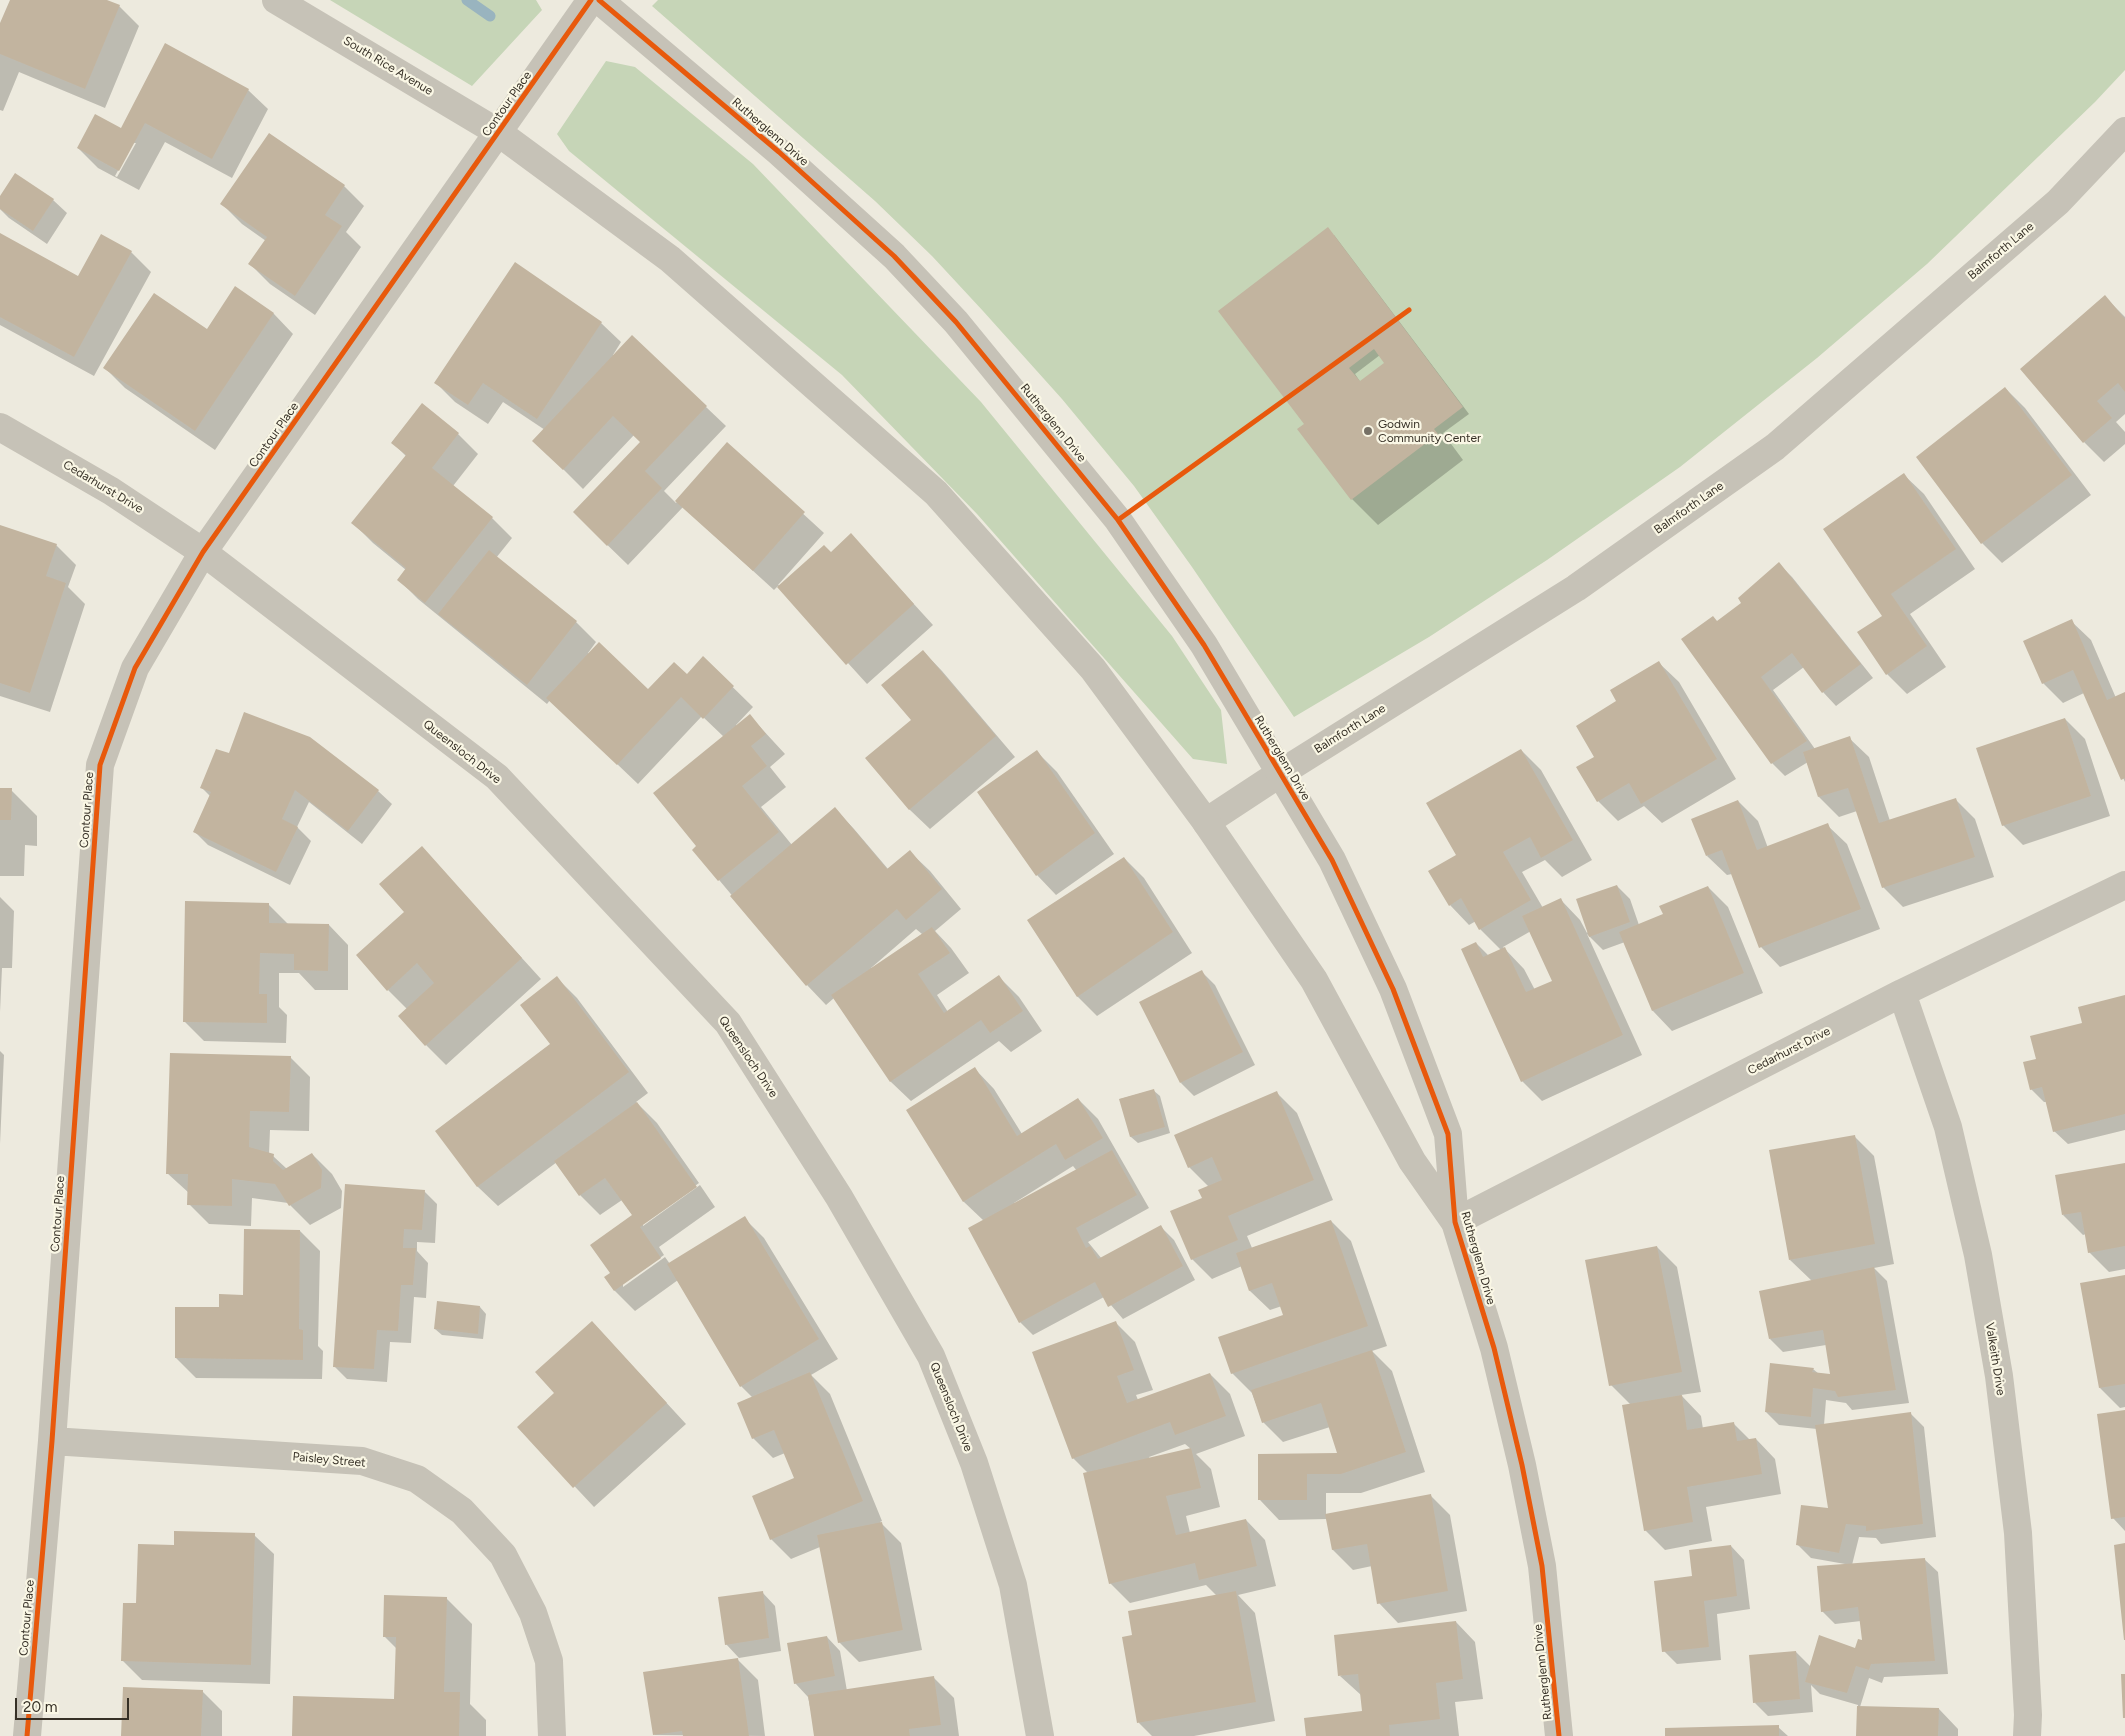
<!DOCTYPE html>
<html>
<head>
<meta charset="utf-8">
<style>
	body { margin:0 }
	#map { position:relative; width:2125px; height:1736px; overflow:hidden; background:#edeade; font-family:Figtree,sans-serif }
	canvas { display:block }
	.scale { position:absolute; left:15px; top:1698px; width:114px; height:22px; box-sizing:border-box; border:2px solid #363026; border-top:0; padding-left:6px; font-size:15px; line-height:18px; white-space:nowrap; color:#363026; -webkit-text-stroke:4px #faf7e5; paint-order:stroke }
</style>
</head>
<body>
<div id="map">
<canvas width="2125" height="1736"></canvas>
<div class="scale">20 m</div>
</div>
<script>
const ctx = document.querySelector('canvas').getContext('2d');
ctx.lineJoin = 'round';
function paint(path, color) {
  ctx.fillStyle = color;
  ctx.fill(path, 'evenodd');
}
function stroke(path, color, width, dash) {
  ctx.strokeStyle = color;
  ctx.lineWidth = width;
  ctx.lineCap = dash ? 'butt' : 'round';
  ctx.setLineDash(dash || []);
  ctx.stroke(path);
}
function label(font, color, halo, rows, align = 'center') {
  ctx.font = font + ' Figtree,sans-serif';
  ctx.lineWidth = 4.5;
  ctx.setLineDash([]);
  ctx.textBaseline = 'middle';
  ctx.strokeStyle = halo;
  ctx.fillStyle = color;
  for (const [text, x, y, turn = 0] of rows) {
    ctx.save();
    ctx.translate(x, y);
    ctx.rotate((+turn || 0) * Math.PI / 180);
    ctx.textAlign = isNaN(turn) ? turn : align;
    if (halo) ctx.strokeText(text, 0, 0);
    ctx.fillText(text, 0, 0);
    ctx.restore();
  }
}
const green = new Path2D(`
	M330,0H536L542,10L472,86Z
	M658,0H2125V70L2095,102L1927,264L1817,358L1680,467L1547,560L1429,637L1294,717L1192,567L1134,486L1062,399L983,311L932,256L875,201L652,6Z
	M606,61L635,67L753,164L981,402L1172,636L1221,710L1227,764L1193,759L977,514L842,375L569,151L557,134Z`);
const shadow = new Path2D(`
	M11,0H104L119,6L139,26L105,108L19,72L3,111L0,110V26Z
	M248,90L268,109L232,178L165,142L139,190L98,168L78,148L121,129ZM133,143H136L117,177L115,176Z
	M15,175L53,200L67,213L47,244L9,218L0,209V198Z
	M344,186L364,206L346,232L361,247L315,315L270,284L250,264L266,241L242,224L222,204Z
	M1334,235L1469,414L1443,433L1463,460L1378,525L1352,499L1306,424ZM1380,355L1390,370L1361,383L1355,374Z
	M0,236L79,278L131,252L151,272L94,376L0,325Z
	M235,288L274,314L293,334L215,450L125,388L105,368L207,330Z
	M2105,297L2125,317V414L2116,422L2125,432V444L2104,462L2084,442Z
	M601,323L621,342L613,355L706,407L726,426L664,491L676,503L727,444L824,533L778,585L780,586L831,553L851,535L933,625L867,684L778,586L774,590L683,507L628,565L594,532L641,442L634,435L583,489L554,460L545,430L503,402L488,424L455,402L436,383Z
	M2005,388L2025,408L2091,495L2002,563L1982,543Z
	M422,405L458,434L478,454L453,486L492,518L512,538L496,558L576,622L596,642L588,653L648,691L687,676L703,658L753,707L736,725L737,727L750,716L785,754L770,767L786,787L761,807L792,845L835,809L854,829L888,869L910,852L930,871L961,909L935,931L951,948L969,973L937,995L948,1012L999,977L1019,997L1042,1031L1011,1052L999,1041L911,1101L891,1082L834,998L826,1005L807,985L694,850L698,847L724,737L702,716L638,784L550,700L547,704L418,599L399,580L406,570L373,543L353,523L406,456L392,442ZM916,929L922,934L872,969L871,968Z
	M1904,475L1924,494L1975,569L1910,614L1946,667L1907,694L1887,674L1883,616Z
	M0,526L56,545L76,565L68,587L85,604L50,712L0,696Z
	M1779,564L1792,577L1873,678L1836,706L1823,692L1804,667L1773,690L1815,749L1849,738L1869,757L1890,821L1955,799L1975,819L1994,877L1903,907L1883,887L1857,811L1839,817L1819,797L1808,762L1785,776L1772,763L1718,622L1742,603Z
	M2071,621L2091,640L2116,698L2125,694V782L2084,693L2063,703L2043,683Z
	M923,651L942,671L1015,757L930,829L910,810L867,758L913,720Z
	M1659,663L1679,682L1736,779L1662,823L1644,806L1618,821L1598,801L1578,767L1596,757L1618,702Z
	M2065,719L2085,739L2110,816L2023,845L2003,825Z
	M310,738L378,791L392,804L362,844L309,802L297,827L311,841L290,885L208,845L195,832L210,796L202,788L229,755Z
	M1521,750L1541,770L1592,860L1562,877L1545,860L1522,872L1543,908L1561,900L1580,920L1587,933L1617,886L1630,899L1639,925L1665,915L1708,887L1728,907L1763,993L1672,1031L1653,1011L1625,942L1603,950L1587,934L1642,1055L1542,1101L1522,1081L1476,943L1489,956L1501,950L1480,929L1476,921L1469,925L1450,905L1458,856ZM1531,931L1553,982L1535,990L1524,969L1503,947Z
	M1037,752L1057,772L1114,854L1056,895L1037,875Z
	M0,789L11,790L37,816V846L25,845L24,876H0Z
	M1738,801L1758,821L1768,848L1827,825L1847,844L1880,929L1780,967L1761,947L1732,874L1727,875L1707,856Z
	M422,848L541,979L446,1065L426,1045L407,1009L388,990Z
	M1124,858L1144,878L1192,953L1097,1016L1077,996Z
	M0,897L14,911L12,968H2L0,1012Z
	M268,904L289,925H329L348,945V990H315L299,973H279V1007L287,1015L286,1043L204,1041L184,1021Z
	M1202,972L1215,985L1255,1065L1194,1096L1181,1083Z
	M557,978L577,998L648,1093L636,1102L657,1123L699,1183L643,1223V1226L700,1185L715,1207L659,1247L664,1255L623,1284V1287L665,1257L670,1264L744,1218L764,1238L838,1359L811,1375L830,1394L882,1521L880,1522L901,1543L922,1650L859,1662L839,1642L820,1547L791,1559L771,1539L796,1479L785,1453L773,1458L753,1438V1398L741,1386L678,1280L635,1311L615,1291L606,1277L611,1274L633,1216L622,1200L600,1215L580,1195L557,1162L498,1206L478,1187L436,1131L551,1044Z
	M2125,996V1130L2068,1144L2054,1131L2047,1102H2044L2031,1089L2037,1059Z
	M0,1051L4,1055L0,1144Z
	M290,1057L310,1077L309,1131L270,1130L269,1154L273,1156L287,1169L312,1154L332,1174L342,1191L341,1208L310,1225L288,1203L252,1198L251,1226L209,1224L189,1204V1193L167,1173Z
	M975,1069L994,1089L1022,1134L1078,1099L1098,1119L1149,1208L1088,1242L1102,1259L1161,1227L1174,1240L1195,1280L1123,1319L1104,1297L1033,1335L1020,1322L984,1221L964,1202L908,1110ZM1073,1166L1077,1171L1015,1205L1014,1203Z
	M1153,1090L1160,1096L1170,1133L1138,1143L1131,1137L1120,1099Z
	M1277,1093L1297,1113L1333,1200L1247,1236L1252,1248L1331,1221L1351,1241L1387,1346L1372,1351L1392,1371L1425,1472L1361,1493H1326V1515L1430,1495L1450,1515L1467,1611L1398,1623L1379,1603L1372,1566L1353,1570L1333,1550L1328,1519L1279,1520L1260,1500L1339,1455L1330,1427L1283,1442L1263,1422L1252,1393L1232,1373L1285,1316L1282,1306L1270,1310L1250,1291L1242,1266L1212,1279L1192,1259L1203,1199L1209,1187L1189,1167Z
	M1854,1136L1874,1156L1894,1264L1874,1268L1887,1281L1909,1403L1852,1410L1846,1403L1826,1400L1824,1425L1911,1414L1924,1427L1936,1537L1881,1544L1876,1538L1859,1537L1852,1565L1924,1559L1938,1572L1948,1674L1884,1677L1882,1683L1869,1678L1860,1707L1939,1709L1958,1729V1736H1857L1858,1705L1820,1694L1811,1685L1813,1712L1768,1716L1755,1703L1796,1652L1811,1667L1856,1650L1864,1642L1861,1621L1835,1624L1822,1611L1845,1564L1811,1558L1797,1544L1829,1509L1817,1429L1779,1425L1766,1412L1813,1369L1819,1374L1832,1375L1826,1345L1783,1352L1770,1339L1812,1281L1790,1260Z
	M2125,1164V1269L2109,1272L2089,1252L2086,1234L2083,1235L2063,1215Z
	M346,1186L424,1191L437,1204L435,1243L417,1242V1251L428,1263L426,1298L414,1297L411,1343L390,1342L387,1382L347,1379L334,1366Z
	M300,1231L320,1251L318,1346L323,1351L322,1379L196,1378L176,1358L244,1296Z
	M1657,1247L1677,1267L1701,1392L1681,1395L1701,1416L1703,1429L1733,1423L1750,1440L1756,1439L1775,1459L1781,1494L1706,1507L1712,1541L1665,1550L1645,1530L1631,1405L1611,1385Z
	M2125,1276V1407L2120,1408L2100,1388Z
	M480,1307L486,1314L483,1339L442,1335L435,1329Z
	M592,1322L686,1424L594,1507L519,1427L556,1393Z
	M1115,1322L1135,1342L1153,1390L1136,1395L1138,1400L1210,1374L1230,1394L1245,1436L1196,1454L1211,1469L1220,1507L1186,1516L1190,1533L1246,1520L1265,1540L1276,1586L1238,1595L1255,1613L1275,1721L1194,1736H1152L1139,1723L1134,1636L1217,1596L1206,1585L1130,1603L1110,1583L1088,1473L1073,1458ZM1185,1444L1191,1449L1150,1459L1149,1457Z
	M2125,1411V1531L2113,1518Z
	M254,1535L274,1554L270,1684L142,1680L122,1660L137,1605L175,1546Z
	M1731,1546L1744,1560L1750,1609L1717,1614L1721,1660L1677,1664L1664,1651L1693,1577Z
	M762,1592L775,1606L781,1651L739,1658L726,1644Z
	M446,1598L472,1624L470,1704L486,1720V1736H293L396,1700L397,1649L385,1637Z
	M1456,1622L1475,1642L1483,1699L1455,1702L1459,1736H1307L1363,1712L1361,1695L1340,1676Z
	M827,1637L840,1651L847,1691L934,1678L954,1698L959,1736H816L808,1697L795,1683Z
	M738,1660L758,1680L765,1736L654,1735Z
	M202,1691L222,1711V1736H122Z
	M1778,1727L1788,1736H1666Z`);
const stream = new Path2D(`
	M467,0L490,16`);
const building = new Path2D(`
	M10,0H107L120,5L85,89L0,54V23Z
	M165,43L249,89L212,159L145,123L119,171L77,148L95,114L121,128Z
	M269,133L345,185L325,215L342,226L295,296L248,264L267,237L220,204Z
	M15,173L54,199L33,231L0,209V196Z
	M1328,227L1463,407L1434,429L1438,434L1351,500L1297,429L1304,424L1218,311ZM1374,349L1384,363L1360,381L1349,368Z
	M0,233L78,276L101,234L132,251L74,357L0,317Z
	M515,262L602,322L537,419L483,383L468,405L434,383Z
	M235,286L274,313L195,431L103,368L154,293L207,329Z
	M2105,295L2125,319V392L2118,383L2097,401L2112,418L2083,443L2020,369Z
	M632,335L707,406L645,471L662,488L607,546L573,512L640,442L613,416L563,470L532,441Z
	M2005,387L2072,475L1981,544L1916,457Z
	M422,403L459,433L432,468L493,517L425,603L397,580L406,568L351,523L406,455L391,443Z
	M727,442L805,512L753,571L675,501Z
	M1904,473L1956,549L1891,594L1927,646L1886,675L1857,632L1882,616L1823,529Z
	M0,525L57,544L46,576L66,583L30,693L0,683Z
	M851,533L914,604L846,665L777,587L824,545L831,552Z
	M489,550L577,621L527,685L438,614Z
	M1779,562L1861,664L1822,693L1792,653L1761,677L1807,741L1771,764L1681,639L1713,616L1717,621L1741,603L1738,598Z
	M2072,619L2107,700L2125,692V778L2121,780L2073,670L2042,684L2023,641Z
	M599,642L648,689L674,662L687,674L703,656L734,686L703,719L681,697L617,765L546,698Z
	M923,650L996,736L909,810L865,758L911,720L881,685Z
	M1659,661L1717,759L1641,804L1629,783L1597,802L1576,767L1594,757L1576,726L1616,701L1610,690Z
	M244,712L310,737L379,790L348,831L295,790L282,819L298,827L276,872L193,832L211,792L200,788L216,749L229,753Z
	M750,714L766,734L751,746L767,766L742,786L779,832L718,881L692,850L696,846L653,793Z
	M2065,718L2091,796L2002,826L1976,748Z
	M1850,736L1879,823L1956,798L1975,857L1882,888L1848,788L1818,797L1803,752Z
	M1521,749L1573,840L1541,858L1530,837L1503,852L1531,900L1479,930L1461,898L1449,906L1428,871L1456,855L1426,803Z
	M1037,750L1095,833L1036,876L977,792Z
	M0,788H12L11,820H0Z
	M1738,800L1757,850L1828,823L1861,909L1759,948L1722,850L1706,856L1691,819Z
	M835,807L887,869L910,850L942,889L906,920L897,909L806,986L730,896Z
	M422,846L522,958L425,1046L398,1016L434,983L417,963L387,991L356,955L404,912L379,884Z
	M1124,857L1173,932L1077,997L1027,920Z
	M1617,885L1630,922L1589,937L1576,899Z
	M1708,886L1744,973L1652,1011L1619,932L1663,914L1659,906Z
	M1561,898L1623,1035L1521,1082L1461,949L1476,942L1483,957L1505,947L1526,992L1552,981L1522,916Z
	M185,901L269,903V923L329,924L328,971L294,970V954L260,953L259,994H267V1023L183,1022Z
	M932,927L950,953L918,974L944,1013L999,975L1023,1011L990,1033L981,1020L890,1082L831,995Z
	M1202,970L1243,1052L1180,1083L1139,1002Z
	M557,976L629,1072L477,1187L435,1131L550,1044L520,1005Z
	M2125,995V1114L2053,1132L2042,1087L2030,1090L2023,1062L2036,1059L2030,1036L2082,1023L2078,1007Z
	M170,1053L291,1056L289,1112L250,1111L249,1147L274,1154L273,1161L283,1170L312,1153L322,1170L321,1188L289,1206L275,1184L232,1179V1206L187,1205L188,1174H166Z
	M975,1067L1017,1136L1078,1098L1103,1138L1065,1160L1056,1144L963,1202L906,1110Z
	M1154,1089L1165,1127L1130,1137L1119,1099Z
	M1277,1091L1314,1180L1228,1216L1238,1240L1191,1260L1170,1211L1202,1198L1198,1190L1222,1180L1212,1157L1188,1168L1174,1135Z
	M637,1102L697,1187L640,1227L661,1258L614,1291L604,1277L610,1273L590,1245L632,1215L605,1178L579,1196L554,1161Z
	M1855,1135L1875,1244L1789,1260L1769,1150Z
	M1112,1150L1137,1195L1076,1228L1086,1248L1090,1246L1098,1259L1161,1225L1183,1266L1108,1307L1095,1282L1019,1323L968,1228Z
	M2125,1163V1246L2088,1253L2081,1212L2062,1215L2055,1175Z
	M345,1184L425,1190L422,1230L404,1229L403,1248H416L413,1285H401L398,1331L377,1330L374,1369L333,1367Z
	M745,1216L819,1339L740,1387L667,1264Z
	M1331,1220L1368,1326L1231,1374L1218,1337L1283,1315L1272,1283L1249,1291L1236,1253Z
	M244,1229L300,1230L299,1329L303,1330V1360L175,1358V1307H219V1294L243,1295Z
	M1657,1246L1682,1372L1609,1386L1585,1260Z
	M1874,1267L1896,1390L1838,1397L1835,1391L1813,1388L1811,1417L1765,1412L1770,1363L1814,1368L1812,1372L1830,1374L1823,1330L1769,1339L1759,1291Z
	M2125,1275V1384L2099,1388L2080,1283Z
	M437,1301L480,1306L478,1334L434,1329Z
	M592,1321L667,1403L573,1488L517,1427L554,1393L535,1372Z
	M1116,1321L1134,1370L1117,1376L1127,1403L1210,1373L1226,1416L1175,1435L1170,1422L1072,1459L1032,1352Z
	M1372,1350L1406,1452L1341,1474H1307V1500H1258V1454L1337,1453L1321,1403L1262,1423L1251,1390Z
	M810,1372L863,1501L770,1540L752,1496L794,1478L774,1430L752,1439L737,1403Z
	M1682,1395L1687,1430L1734,1422L1737,1441L1756,1438L1762,1474L1687,1487L1693,1522L1644,1531L1622,1405Z
	M2125,1410V1517L2111,1519L2097,1414Z
	M1911,1412L1923,1524L1866,1531V1526L1846,1524L1839,1553L1796,1545L1801,1505L1828,1508L1815,1425Z
	M1191,1448L1201,1488L1166,1496L1176,1535L1246,1519L1257,1566L1199,1580L1195,1563L1109,1584L1083,1473Z
	M1431,1494L1448,1591L1377,1604L1367,1544L1332,1550L1325,1514Z
	M882,1522L903,1630L838,1643L817,1535Z
	M174,1531L255,1533L251,1665L121,1661L123,1603H136L138,1544L174,1545Z
	M2125,1543V1640H2124L2114,1545Z
	M1731,1545L1737,1596L1704,1601L1709,1647L1662,1652L1654,1581L1692,1576L1689,1550Z
	M1925,1558L1935,1661L1871,1664L1869,1670L1856,1666L1847,1693L1805,1682L1819,1635L1855,1648L1858,1639L1862,1640L1858,1607L1821,1612L1817,1566Z
	M763,1591L769,1638L725,1645L718,1597Z
	M1236,1591L1256,1702L1137,1723L1122,1637L1132,1635L1128,1611Z
	M384,1595L447,1597L444,1692H460L459,1736H292L293,1696L394,1699L396,1637H383Z
	M1456,1621L1463,1679L1436,1683L1440,1719L1389,1725L1390,1736H1306L1304,1718L1362,1711L1358,1674L1338,1676L1334,1635Z
	M827,1636L835,1676L794,1684L787,1643Z
	M1796,1651L1800,1699L1753,1703L1749,1655Z
	M738,1658L749,1736H683L682,1731L653,1735L643,1672Z
	M2121,1674H2125V1718H2123Z
	M934,1676L941,1725L909,1729L910,1736H814L808,1695Z
	M123,1687L203,1690L201,1736H121Z
	M1857,1706L1939,1708L1938,1736H1856Z
	M1779,1725V1736H1665V1728Z`);
const minor = new Path2D(`
	M0,427L111,491L203,552L497,777L728,1023L839,1197L931,1356L974,1463L1013,1585L1040,1736
	M1206,822L1279,774L1576,588L1775,447L2058,202L2125,131
	M1902,993L1948,1127L1978,1255L1999,1376L2018,1533L2028,1715L2027,1736
	M1455,1222L1902,993L2125,885
	M52,1441L362,1461L417,1479L462,1511L503,1555L533,1613L549,1661L552,1736
	M27,1736L52,1441L100,765L135,668L203,552L591,0`);
const tertiary = new Path2D(`
	M276,0L499,133L670,259L936,493L1093,669L1206,822L1314,980L1412,1161L1454,1221
	M599,0L779,152L894,256L956,322L1118,520L1204,645L1332,860L1393,989L1448,1134L1455,1222L1494,1348L1522,1465L1542,1566L1559,1736`);
const cycleway = new Path2D(`
	M599,0L779,152L894,256L956,322L1118,520L1204,645L1332,860L1393,989L1448,1134L1455,1222L1494,1348L1522,1465L1542,1566L1559,1736
	M1118,520L1409,310
	M27,1736L52,1441L100,765L135,668L203,552L591,0`);
const markers = [
	[1368,431,5,"#767166"]
];
const streetNames = [
	["South Rice Avenue",388,66,31],
	["Contour Place",507,104,-55],
	["Rutherglenn Drive",770,132,41],
	["Balmforth Lane",2001,251,-40],
	["Rutherglenn Drive",1053,423,51],
	["Contour Place",274,435,-55],
	["Cedarhurst Drive",103,487,31],
	["Balmforth Lane",1689,508,-35],
	["Balmforth Lane",1350,729,-32],
	["Queensloch Drive",462,752,38],
	["Rutherglenn Drive",1282,758,59],
	["Contour Place",87,810,-86],
	["Cedarhurst Drive",1789,1051,-27],
	["Queensloch Drive",748,1057,56],
	["Contour Place",58,1214,-86],
	["Rutherglenn Drive",1478,1258,74],
	["Valkeith Drive",1995,1359,81],
	["Queensloch Drive",951,1407,68],
	["Paisley Street",329,1460,5],
	["Contour Place",27,1618,-85],
	["Rutherglenn Drive",1543,1672,-96]
];
const poiNames = [
	["Godwin",1378,424],
	["Community Center",1378,438]
];
paint(green, '#c6d5b7');
paint(shadow, '#0003');
stroke(stream, '#99b4bf', 11);
paint(building, '#c2b49f');
stroke(minor, '#c6c2b7', 28);
stroke(tertiary, '#c6c2b7', 28);
stroke(cycleway, '#e8590c', 5);
for (const [x, y, r, color] of markers) {
  const dot = new Path2D();
  dot.arc(x, y, r, 0, 2 * Math.PI);
  ctx.fillStyle = color;
  ctx.fill(dot);
  stroke(dot, '#faf7e5', 2);
}
label('12px', '#363026', '#faf7e5', streetNames);
label('12px', '#363026', '#faf7e5', poiNames, 'left');
</script>
</body>
</html>
